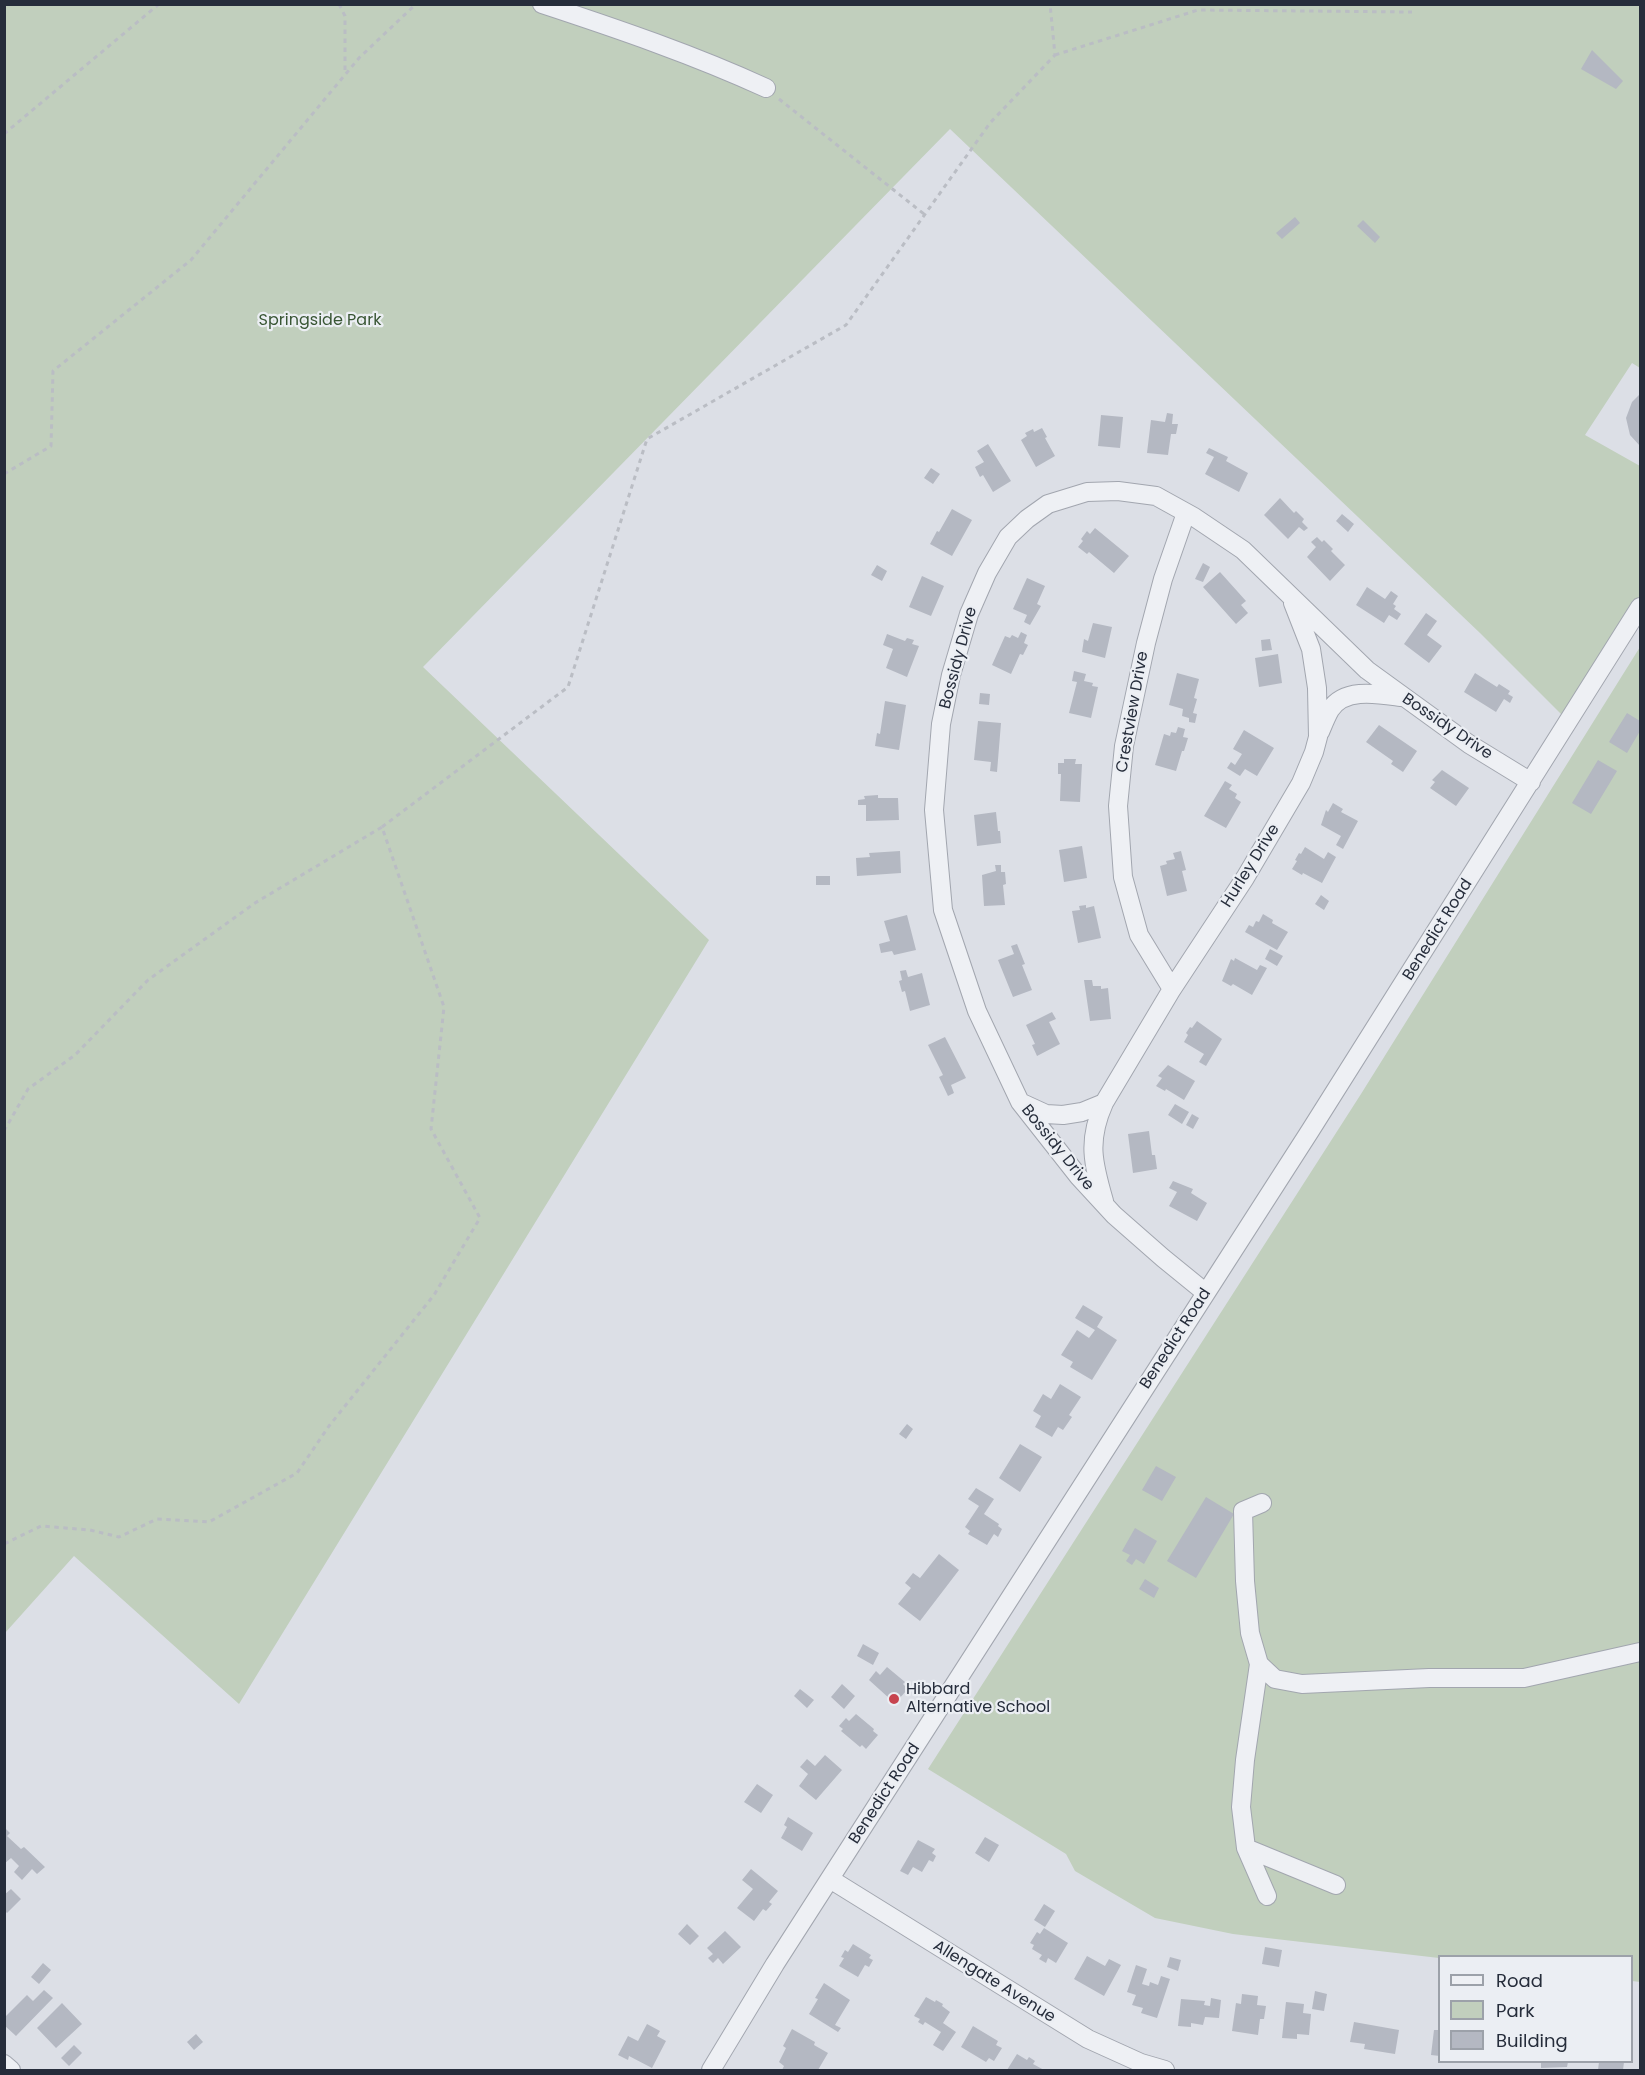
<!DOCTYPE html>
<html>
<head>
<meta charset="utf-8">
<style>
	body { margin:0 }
	#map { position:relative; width:1645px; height:2075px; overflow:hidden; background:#dcdfe6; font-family:Poppins,sans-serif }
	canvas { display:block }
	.frame { position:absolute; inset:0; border:6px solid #262d3b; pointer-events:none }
	.legend { position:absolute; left:1438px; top:1955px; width:195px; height:108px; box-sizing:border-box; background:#ebeef3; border:2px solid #9ca1a9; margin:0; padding:8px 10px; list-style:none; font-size:18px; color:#262d3b }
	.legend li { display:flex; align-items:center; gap:12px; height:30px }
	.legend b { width:30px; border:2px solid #9ca1a9 }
</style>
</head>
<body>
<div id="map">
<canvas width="1645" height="2075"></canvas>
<div class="frame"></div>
<ul class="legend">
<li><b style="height:8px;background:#eef0f4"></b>Road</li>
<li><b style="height:16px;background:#c1cfbd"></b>Park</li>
<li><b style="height:16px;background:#b4b8c2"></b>Building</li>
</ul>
</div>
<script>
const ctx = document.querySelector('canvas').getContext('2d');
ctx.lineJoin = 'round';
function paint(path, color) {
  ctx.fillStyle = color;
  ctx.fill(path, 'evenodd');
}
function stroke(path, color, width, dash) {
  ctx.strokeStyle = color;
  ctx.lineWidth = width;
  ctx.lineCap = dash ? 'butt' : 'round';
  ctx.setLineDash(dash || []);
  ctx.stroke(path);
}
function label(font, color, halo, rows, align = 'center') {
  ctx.font = font + ' Poppins,sans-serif';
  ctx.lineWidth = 4.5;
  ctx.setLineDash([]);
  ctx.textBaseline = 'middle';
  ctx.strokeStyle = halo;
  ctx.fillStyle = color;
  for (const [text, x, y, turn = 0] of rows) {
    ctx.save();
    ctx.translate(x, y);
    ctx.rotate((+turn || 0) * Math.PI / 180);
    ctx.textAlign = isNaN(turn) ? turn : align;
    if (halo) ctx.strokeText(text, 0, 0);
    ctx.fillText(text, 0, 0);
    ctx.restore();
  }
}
const green = new Path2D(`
	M5,5H1640V368L1632,363L1585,435L1640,466V607L1569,722L1480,633L950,129L423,667L709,940L239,1704L74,1556L5,1633Z
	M1640,647V1982L1632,1981V1956H1440L1439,1958L1233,1934L1155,1918L1075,1871L1066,1854L928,1769L1361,1094Z`);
const building = new Path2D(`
	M1592,50L1623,81L1616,89L1581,69Z
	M1295,217L1300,223L1282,239L1276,233Z
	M1363,220L1380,237L1375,243L1357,226Z
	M1640,394V446L1630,435L1626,418L1632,402Z
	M1167,413L1173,414L1172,424H1178L1176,434H1171L1168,455L1147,453L1151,420L1165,422Z
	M1101,415L1123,417L1120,448L1098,446Z
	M1042,428L1047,437L1045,438L1055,456L1036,467L1021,440L1027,436L1025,433L1033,429L1034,432Z
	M988,444L1011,481L993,492L983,475L980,477L975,467L984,462L977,451Z
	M1209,448L1228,457L1226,461L1248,473L1239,492L1205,474L1214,457L1206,453Z
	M931,468L940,474L933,484L924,478Z
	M1280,498L1294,513L1296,511L1304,519L1302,522L1308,528L1304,531L1299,527L1288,539L1264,515Z
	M952,509L972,520L952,556L930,544L937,531L939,532Z
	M1342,514L1354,524L1348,532L1336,521Z
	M1095,528L1129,556L1114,573L1089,552L1087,554L1078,547L1083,541L1081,539L1087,531L1090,534Z
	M1317,537L1322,542L1324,540L1333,549L1331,551L1345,565L1330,581L1307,557L1316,547L1311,542Z
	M1203,563L1210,567L1203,582L1195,579Z
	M877,565L887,571L882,581L871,575Z
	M1220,572L1246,601L1241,605L1248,613L1236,624L1203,587Z
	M922,576L944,586L931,616L909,607Z
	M1027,578L1045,586L1037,604L1041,606L1030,625L1024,622L1027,615L1013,609Z
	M1367,587L1385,599L1391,591L1398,596L1393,604L1396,606L1394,609L1401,614L1397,620L1389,615L1384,623L1356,605Z
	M1426,613L1437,621L1427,635L1442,646L1429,663L1404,644Z
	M1093,623L1112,627L1105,658L1082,652L1084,639L1088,641Z
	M1021,632L1027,635L1024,643L1028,645L1023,655L1020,654L1011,674L992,665L1005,636L1010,638L1012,635L1018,638Z
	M887,634L905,641L907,638L914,640L912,644L919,646L907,677L886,668L893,649L883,645Z
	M1270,639L1272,650L1262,651L1261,640Z
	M1278,654L1282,683L1259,687L1255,658Z
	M1074,671L1086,674L1084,681L1093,683L1092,686L1098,687L1091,718L1069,713L1077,682L1072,681Z
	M1177,673L1199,679L1194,698L1197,699L1193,713L1197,714L1195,723L1189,722V718L1182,716L1183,709L1169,705Z
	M1475,673L1497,687L1499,684L1510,691L1508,694L1513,697L1510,703L1504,699L1496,712L1464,692Z
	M980,693L990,694L989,705L979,704Z
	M885,701L906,705L899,750L875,746L877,733L880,734Z
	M1627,713L1640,721V731L1627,753L1609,742Z
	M978,721L1001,723L997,772L990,771L991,762L974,760Z
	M1379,725L1417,751L1403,772L1391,764L1393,761L1366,742Z
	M1178,727L1185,729L1183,737L1188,738L1184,751H1182L1176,771L1155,765L1164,734L1170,736L1171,732L1176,733Z
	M1244,730L1274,748L1257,776L1245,769L1240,776L1227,768L1231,762L1235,765L1242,754L1233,749Z
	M1064,759H1076L1075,764H1082L1080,802L1060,801L1061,774H1058V763H1064Z
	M1598,760L1617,771L1591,814L1572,803Z
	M1442,770L1469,788L1456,806L1430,788L1435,782L1432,780Z
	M1225,781L1232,785L1229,789L1237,794L1235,798L1241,802L1226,828L1204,816Z
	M878,795V798H898L899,820L866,821V805H858V800L865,799L864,796Z
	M1333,803L1343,809L1341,812L1358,821L1343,849L1336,845L1341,836L1321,825L1326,810L1328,812Z
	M996,812L998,831H1000L1001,843L977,846L974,815Z
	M1082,846L1087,878L1064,882L1059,850Z
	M1305,847L1324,859L1328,852L1336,857L1322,883L1303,873L1302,875L1292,869L1297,861L1295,860L1299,853L1301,854Z
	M900,851L901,873L857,876L856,858L870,857L869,853Z
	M1181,851L1186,870L1182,871L1187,891L1167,896L1160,866L1167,864L1166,861L1175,859L1173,853Z
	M995,865H1001V872H1005L1006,884L1003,885L1005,905L984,906L982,875L996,871Z
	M816,876H830V885H816Z
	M1321,895L1329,901L1324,910L1315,904Z
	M1086,905V908L1094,906L1101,938L1078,943L1072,911L1080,910L1079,906Z
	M1263,914L1273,920L1272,923L1288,932L1277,950L1245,932L1249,925L1253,927L1256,921L1259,922Z
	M907,915L916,950L894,955L892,951L881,953L879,944L890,941L884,921Z
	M1017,944L1025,964L1022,965L1032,990L1013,997L998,960L1014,954L1011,946Z
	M1270,949L1283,956L1277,966L1265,959Z
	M1235,958L1257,970L1260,965L1267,968L1252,995L1233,984L1231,986L1222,981L1231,959L1234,961Z
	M906,970L908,977L922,973L930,1005L910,1011L905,991L902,992L899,981L902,980L900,971Z
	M1084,980H1092L1093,986H1101V989L1108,988L1111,1019L1090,1021Z
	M1052,1012L1056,1019L1049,1022L1060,1044L1037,1056L1032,1045L1035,1044L1026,1025Z
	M1197,1021L1222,1039L1206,1066L1199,1062L1204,1054L1184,1042L1188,1035L1186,1033L1190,1027L1192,1028Z
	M945,1037L966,1078L951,1085L954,1093L948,1096L939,1077L943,1075L928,1045Z
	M1168,1065L1195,1081L1184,1100L1166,1089L1165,1091L1156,1086L1162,1078L1158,1076Z
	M1175,1104L1189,1112L1182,1124L1168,1115Z
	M1192,1114L1199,1118L1193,1129L1186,1125Z
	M1149,1131L1152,1155H1155L1157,1169L1133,1173L1128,1134Z
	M1173,1181L1193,1189L1191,1193L1207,1203L1197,1221L1169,1206L1177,1192L1169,1188Z
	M1083,1305L1103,1317L1097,1327L1117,1340L1092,1380L1070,1367L1073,1362L1061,1355L1077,1330L1089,1338L1095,1330L1075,1318Z
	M1060,1384L1081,1397L1069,1415L1072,1417L1063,1430L1058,1427L1052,1437L1035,1427L1041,1416L1033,1411L1043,1394L1051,1399Z
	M907,1424L913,1429L906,1439L899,1434Z
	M1020,1444L1042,1457L1020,1492L999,1478Z
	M1156,1466L1176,1477L1162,1501L1142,1490Z
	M976,1488L994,1499L984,1514L999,1524L998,1526L1002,1529L998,1537L994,1534L987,1545L968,1534L970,1531L965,1527L979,1506L968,1499Z
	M1206,1497L1234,1514L1196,1578L1167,1561Z
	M1135,1528L1157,1541L1144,1564L1136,1559L1132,1565L1126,1561L1130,1555L1122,1551Z
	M939,1554L959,1570L920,1621L898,1604L911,1588L905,1583L913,1573L920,1578Z
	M1145,1579L1159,1588L1154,1598L1139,1589Z
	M863,1644L879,1653L873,1665L857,1656Z
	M887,1667L905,1682L903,1684L908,1689L897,1701L891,1697L890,1699L869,1680L876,1671L880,1675Z
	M842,1684L855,1696L844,1709L831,1697Z
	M800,1689L814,1700L807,1708L794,1696Z
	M856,1714L874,1729L873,1731L878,1735L866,1749L862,1745L860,1747L841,1731L843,1729L839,1726L846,1718L849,1721Z
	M825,1755L842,1770L816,1800L799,1786L808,1774L800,1767L807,1759L815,1766Z
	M757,1784L773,1795L761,1813L744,1802Z
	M788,1817L813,1833L802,1851L781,1838L787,1827L784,1825Z
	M4,1827L10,1833L7,1836L21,1849L24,1847L45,1867L37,1874L32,1869L22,1880L14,1872L19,1866L11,1858L4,1864Z
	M985,1837L999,1845L989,1862L975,1853Z
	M918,1840L935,1849L932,1853L936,1856L933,1862L929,1860L922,1872L913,1867L908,1875L900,1871Z
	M751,1869L778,1891L769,1902L772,1904L766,1911L763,1909L754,1921L737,1908L753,1889L742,1880Z
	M11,1889L21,1899L7,1913L4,1910V1895Z
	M1044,1904L1055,1911L1045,1927L1034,1920Z
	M687,1924L699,1936L690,1945L678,1934Z
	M1044,1928L1068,1943L1056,1963L1048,1958L1046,1963L1039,1959L1042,1955L1032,1949L1034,1945L1030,1943L1037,1932L1040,1934Z
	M725,1931L741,1947L723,1964L718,1958L713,1963L708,1958L713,1954L707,1948Z
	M853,1944L871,1955L869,1958L873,1960L869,1967L865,1965L858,1977L839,1966L844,1958L841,1957L845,1950L848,1952Z
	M1265,1947L1282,1950L1279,1967L1262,1964Z
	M1087,1956L1105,1966L1109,1959L1121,1965L1104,1996L1074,1979Z
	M1170,1957L1181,1960L1178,1971L1167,1967Z
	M43,1963L51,1970L39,1984L31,1977Z
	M1136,1965L1147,1969L1142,1984L1149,1986L1150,1982L1158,1985L1161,1976L1170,1979L1157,2018L1141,2013L1143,2008L1132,2005L1136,1995L1127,1992Z
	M824,1983L850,2000L835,2025L841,2028L838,2032L809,2014L818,1999L815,1998Z
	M44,1990L53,1998L16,2036L4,2025V2018L27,1995L33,2001Z
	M1315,1991L1327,1994L1324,2011L1312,2009Z
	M1242,1994L1258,1996L1257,2005L1266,2006L1264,2019H1260L1258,2035L1232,2031L1236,2003L1241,2004Z
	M926,1997L935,2002L936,2000L943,2004L942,2006L950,2012L943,2023L956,2032L943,2051L933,2045L941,2032L925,2022L923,2025L918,2022L920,2019L914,2016Z
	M1211,1998L1221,2000L1219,2018L1205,2017L1203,2025L1191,2023V2027L1178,2026L1181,1999L1205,2001L1204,2005L1210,2006Z
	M1286,2002L1304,2004L1303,2013L1311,2014L1309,2035L1297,2034V2039L1282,2038Z
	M62,2003L82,2024L56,2048L37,2028Z
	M1354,2022L1399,2030L1395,2054L1364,2049L1365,2044L1350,2042Z
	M647,2024L660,2031L657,2036L666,2041L652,2068L629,2056L628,2060L618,2055L628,2036L638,2041Z
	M973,2026L998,2041L996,2045L1002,2048L994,2061L989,2058L986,2062L961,2047Z
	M792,2029L815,2042L814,2045L828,2053L818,2070H782L784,2066L779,2062L786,2048L783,2046Z
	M1434,2030H1440V2056L1431,2055Z
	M196,2034L203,2042L194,2050L187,2042Z
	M74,2045L82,2053L69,2066L61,2058Z
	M1017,2054L1027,2060L1029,2057L1035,2061L1033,2064L1044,2070H1007Z
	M1541,2062H1568L1567,2067L1541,2068Z
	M1599,2062H1624L1623,2070H1598Z`);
const path = new Path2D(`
	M339,4L345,16V73
	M1055,55L1198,10L1412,12
	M779,99L924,214
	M4,134L159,4
	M4,474L51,446L53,371L191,260L359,58L416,4
	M382,827L568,687L647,439L846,325L990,123L1055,55L1050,4
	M4,1131L28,1089L75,1055L148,980L255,903L382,827L444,1007L431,1129L480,1218L434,1295L329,1426L297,1473L209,1522L157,1519L119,1537L90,1530L41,1526L4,1544`);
const minor = new Path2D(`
	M542,4C618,29 694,55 766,88
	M1320,732C1323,725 1326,717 1330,710C1344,687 1379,694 1401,697
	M1172,989L1245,878L1301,783L1314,752L1318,737L1317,688L1311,649L1293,603
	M1022,1103L1046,1114L1063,1115L1082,1112L1104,1103L1172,989L1139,935L1123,877L1118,806L1124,746L1146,643L1163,579L1186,513
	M1104,1201C1093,1163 1087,1141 1104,1103
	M1206,1293L1163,1258L1114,1215L1079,1177L1020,1102L977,1011L943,910L934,810L941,724L951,675L969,614L987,573L1008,537L1027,519L1048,504L1087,492L1118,491L1156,496L1194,517L1243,550L1367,670L1469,744L1531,782
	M1262,1503L1243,1511L1245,1581L1250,1633L1259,1664L1275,1679L1302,1684L1429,1678H1524L1640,1652
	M1259,1664L1245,1760L1241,1807L1246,1848L1267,1896
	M1246,1848L1336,1885
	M830,1879L1088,2039L1141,2063L1165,2070
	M4,2064L11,2070
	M711,2070L775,1964L1310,1131L1640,607`);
const markers = [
	[894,1699,6,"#c7444f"]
];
const parkNames = [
	["Springside Park",320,321]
];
const streetNames = [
	["Bossidy Drive",959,658,-75],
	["Crestview Drive",1133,712,-80],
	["Bossidy Drive",1447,727,34],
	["Hurley Drive",1251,866,-58],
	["Benedict Road",1438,930,-58],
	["Bossidy Drive",1057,1148,51],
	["Benedict Road",1176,1339,-57],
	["Benedict Road",885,1794,-57],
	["Allengate Avenue",994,1982,32]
];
const poiNames = [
	["Hibbard",906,1690],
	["Alternative School",906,1708]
];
paint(green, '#c1cfbd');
paint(building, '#b4b8c2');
stroke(minor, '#a2a6af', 20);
stroke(path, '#babdc4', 3, [4.5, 4.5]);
stroke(minor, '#eef0f4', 18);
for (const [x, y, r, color] of markers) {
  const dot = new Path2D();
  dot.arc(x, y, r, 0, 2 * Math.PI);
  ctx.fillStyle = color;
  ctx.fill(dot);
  stroke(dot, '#ebeef3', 2);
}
label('16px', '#395634', '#ebeef3', parkNames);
label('16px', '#262d3b', '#ebeef3', streetNames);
label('16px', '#262d3b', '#ebeef3', poiNames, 'left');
</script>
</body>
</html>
